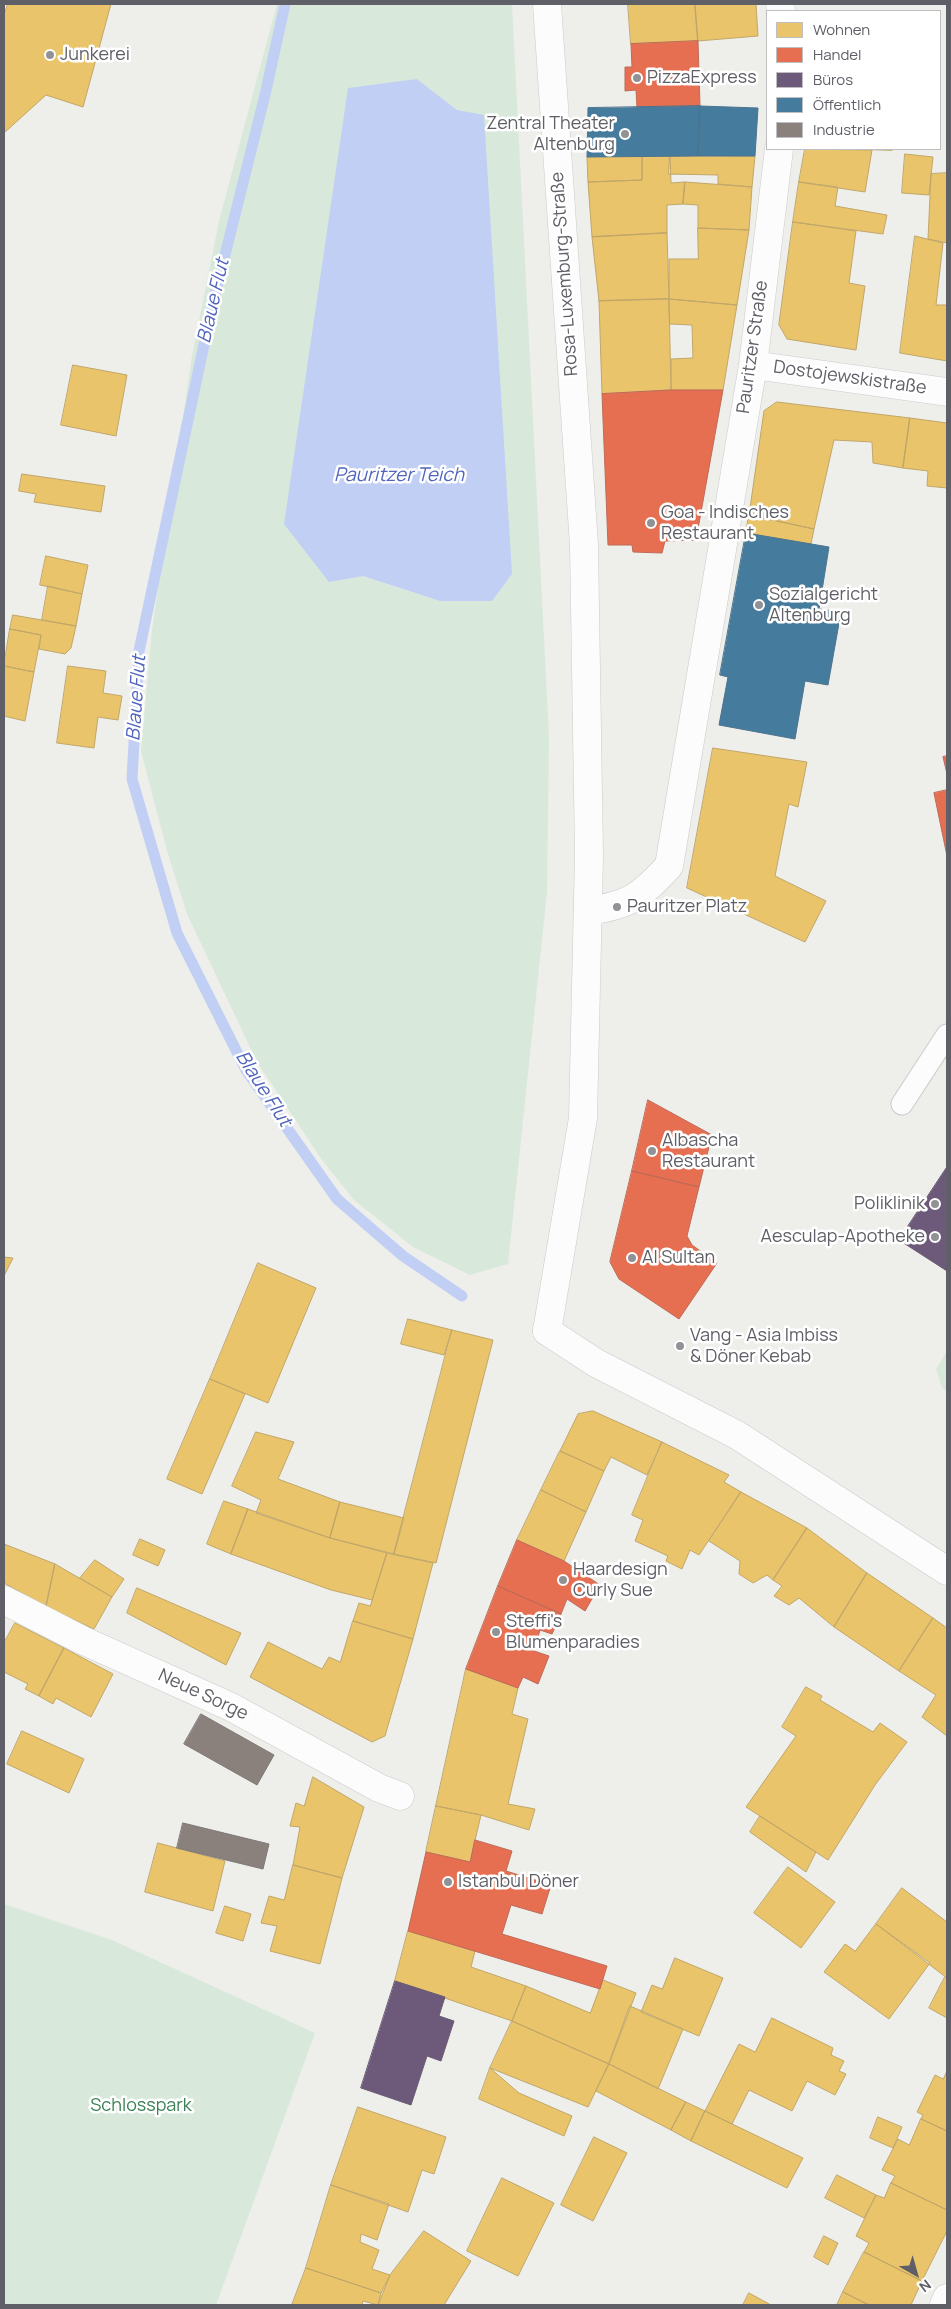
<!DOCTYPE html>
<html>
<head>
<meta charset="utf-8">
<style>
	body { margin:0 }
	#map { position:relative; width:951px; height:2309px; overflow:hidden; background:#eeeeea; font-family:Manrope,sans-serif }
	canvas { display:block }
	.frame { position:absolute; inset:0; border:5px solid #5f6067; pointer-events:none }
	.legend { position:absolute; left:766px; top:10px; width:175px; height:140px; box-sizing:border-box; background:#fff; border:1px solid #bfbfc2; margin:0; padding:6px 9px; list-style:none; font-size:15px; color:#5f6067 }
	.legend li { display:flex; align-items:center; gap:10px; height:25px }
	.legend b { width:25px; border:1px solid #bfbfc2 }
	.north { position:absolute; left:891px; top:2249px; width:50px; height:50px; -webkit-text-stroke:4px #fff; paint-order:stroke; rotate:142deg; font-size:14px; font-weight:700; line-height:20px; text-align:center; color:#5f6067 }
	.north::after { content:''; display:block; margin:auto; width:18px; height:22px; background:#5f6067; clip-path:polygon(50% 0,100% 100%,50% 72%,0 100%) }
</style>
</head>
<body>
<div id="map">
<canvas width="951" height="2309"></canvas>
<div class="frame"></div>
<ul class="legend">
<li><b style="height:14px;background:#e9c46a"></b>Wohnen</li>
<li><b style="height:14px;background:#e76f51"></b>Handel</li>
<li><b style="height:14px;background:#6d597a"></b>Büros</li>
<li><b style="height:14px;background:#457b9d"></b>Öffentlich</li>
<li><b style="height:14px;background:#8a817c"></b>Industrie</li>
</ul>
<div class="north">N</div>
</div>
<script>
const ctx = document.querySelector('canvas').getContext('2d');
ctx.lineJoin = 'round';
function paint(path, color) {
  ctx.fillStyle = color;
  ctx.fill(path, 'evenodd');
}
function stroke(path, color, width, dash) {
  ctx.strokeStyle = color;
  ctx.lineWidth = width;
  ctx.lineCap = dash ? 'butt' : 'round';
  ctx.setLineDash(dash || []);
  ctx.stroke(path);
}
function label(font, color, halo, rows, align = 'center') {
  ctx.font = font + ' Manrope,sans-serif';
  ctx.lineWidth = 5;
  ctx.setLineDash([]);
  ctx.textBaseline = 'middle';
  ctx.strokeStyle = halo;
  ctx.fillStyle = color;
  for (const [text, x, y, turn = 0] of rows) {
    ctx.save();
    ctx.translate(x, y);
    ctx.rotate((+turn || 0) * Math.PI / 180);
    ctx.textAlign = isNaN(turn) ? turn : align;
    if (halo) ctx.strokeText(text, 0, 0);
    ctx.fillText(text, 0, 0);
    ctx.restore();
  }
}
const green = new Path2D(`
	M277,4H512L549,737L547,892L508,1264L470,1275L413,1247L354,1200L322,1160L257,1062L187,914L167,851L141,751L152,630L192,356L219,221ZM417,79L457,110L440,601L363,576Z
	M947,1351V1391L942,1388L936,1369Z
	M4,1904L112,1940L315,2033L216,2305H4Z`);
const water = new Path2D(`
	M417,79L457,110L484,115L512,574L492,601H440L363,576L329,582L284,524L348,88Z`);
const homes = new Path2D(`
	M8,4H111L83,107L46,95L4,133V15Z
	M628,4H695L698,41L631,44Z
	M695,4H756L758,36L698,41Z
	M805,149L872,150L865,192L799,182Z
	M854,149H892V150Z
	M905,154L933,157L929,195L902,193Z
	M670,155L671,183L685,182L683,204L667,205V233L592,237L588,182L642,180V156Z
	M670,155L755,156L752,187L718,184V175L669,174Z
	M642,156V180L588,182L587,157Z
	M947,173V243L928,239L931,174Z
	M685,182L752,187L749,230L698,228V205L683,204Z
	M799,182L838,187L835,206L887,215L883,234L793,222Z
	M793,222L856,231L849,283L865,286L856,350L787,339L779,325Z
	M698,228L749,230L737,305L669,299V259H698Z
	M667,233L669,299L599,301L592,237Z
	M915,236L943,243L936,305H947V361L900,353Z
	M669,299L737,305L723,390H671V359L693,358L692,325L670,324Z
	M669,299L671,390L602,394L599,301Z
	M73,365L127,375L116,436L61,425Z
	M777,402L910,418L903,468L873,463L872,442L834,440L814,529L749,515L764,411Z
	M910,418L947,423V488L927,486L928,471L903,468Z
	M22,474L105,486L101,512L34,502L36,494L19,491Z
	M749,515L814,529L811,544L746,533Z
	M46,556L88,565L82,594L40,585Z
	M48,586L82,594L76,626L42,620Z
	M13,615L76,626L71,648L65,654L39,649L41,635L10,629Z
	M10,629L41,635L34,672L4,666Z
	M4,666L34,672L25,721L4,716Z
	M68,666L106,671L103,693L122,696L118,720L98,717L94,748L57,743Z
	M713,748L807,762L798,807L789,804L775,876L826,901L805,942L687,888Z
	M4,1257L13,1258L4,1276Z
	M258,1263L316,1288L268,1403L210,1379Z
	M408,1319L452,1330L444,1355L401,1344Z
	M452,1330L493,1340L436,1563L394,1554Z
	M210,1379L245,1394L202,1494L167,1479Z
	M593,1411L662,1442L647,1475L611,1457L604,1471L560,1451L578,1414Z
	M256,1432L294,1442L278,1479L340,1502L330,1538L256,1513L261,1500L232,1486Z
	M662,1442L729,1475L724,1482L741,1492L699,1555L690,1550L682,1569L666,1561L668,1556L635,1541L643,1520L632,1515Z
	M560,1451L604,1471L586,1512L541,1490Z
	M541,1490L586,1512L564,1561L517,1540Z
	M741,1492L807,1528L773,1580L767,1575L753,1583L739,1574L740,1561L709,1541Z
	M224,1501L248,1509L231,1554L207,1544Z
	M340,1502L404,1518L394,1554L330,1538Z
	M248,1509L330,1538L387,1553L372,1600L331,1590L231,1554Z
	M807,1528L867,1573L834,1627L799,1598L789,1605L774,1596L782,1586L773,1580Z
	M140,1539L165,1550L158,1566L133,1555Z
	M4,1544L55,1564L46,1607L4,1583Z
	M387,1553L433,1563L413,1639L353,1621L359,1603L370,1606Z
	M95,1560L124,1579L112,1597L80,1578Z
	M55,1564L112,1597L94,1629L46,1607Z
	M867,1573L933,1618L899,1671L834,1627Z
	M137,1588L241,1633L226,1665L127,1613Z
	M933,1618L947,1628V1736L922,1717L936,1695L899,1671Z
	M353,1621L413,1639L385,1736L372,1742L250,1677L268,1642L322,1669L329,1657L340,1662Z
	M15,1623L64,1648L39,1696L25,1689L28,1684L4,1672V1643Z
	M64,1648L113,1674L91,1717L56,1698L53,1704L39,1696Z
	M466,1669L518,1688L512,1714L528,1719L508,1804L535,1809L529,1830L481,1815L436,1806Z
	M806,1687L822,1696L820,1700L873,1732L880,1723L907,1742L875,1785L828,1860L746,1807L796,1736L782,1727Z
	M22,1731L84,1759L69,1793L7,1764Z
	M313,1777L364,1807L342,1878L293,1865L300,1827L290,1826L296,1803L304,1806Z
	M436,1806L481,1815L470,1862L426,1852Z
	M760,1816L816,1852L806,1872L750,1832Z
	M158,1843L225,1861L213,1911L145,1892Z
	M293,1865L342,1878L320,1964L270,1951L277,1926L261,1923L269,1896L284,1900Z
	M788,1867L835,1902L801,1948L754,1913Z
	M902,1888L947,1922V1978L876,1924Z
	M225,1906L251,1914L243,1941L216,1933Z
	M876,1924L930,1963L889,2019L824,1972L845,1944L855,1951Z
	M408,1931L475,1951L471,1967L526,1986L512,2021L395,1981Z
	M675,1958L723,1978L699,2036L641,2012L652,1985L662,1989Z
	M945,1977L947,1978V2018L929,2008Z
	M603,1980L636,1993L609,2064L512,2021L526,1986L590,2013Z
	M630,2006L683,2029L658,2089L609,2064Z
	M772,2018L833,2048L831,2055L844,2061L839,2071L846,2074L835,2095L807,2081L792,2111L749,2090L732,2124L705,2111L739,2044L755,2052Z
	M512,2021L609,2064L588,2107L490,2068Z
	M609,2064L686,2102L671,2130L596,2091Z
	M490,2068L519,2093L572,2116L564,2136L479,2099Z
	M947,2071V2131L921,2119L923,2115L917,2112L935,2075L943,2079Z
	M686,2102L705,2111L691,2141L671,2130Z
	M358,2107L446,2137L434,2174L422,2170L408,2212L331,2185Z
	M705,2111L803,2158L787,2188L691,2141Z
	M878,2117L902,2127L893,2148L870,2138Z
	M921,2119L947,2131V2210L891,2183L895,2176L882,2170L898,2139L909,2145Z
	M594,2137L627,2153L593,2221L561,2205Z
	M837,2175L876,2195L864,2218L825,2198Z
	M502,2178L554,2203L518,2276L467,2251Z
	M891,2183L947,2210V2231L922,2281L864,2252L869,2243L856,2236L876,2195L884,2198Z
	M331,2185L389,2204L377,2240L361,2234L360,2242L379,2250L372,2269L390,2275L381,2293L306,2268Z
	M424,2231L471,2261L444,2305H378L390,2275Z
	M824,2236L838,2243L828,2265L814,2257Z
	M864,2252L922,2281L911,2305H869L843,2292Z
	M306,2268L381,2293L378,2305L363,2301L362,2305H292Z
	M843,2292L869,2305H837Z
	M749,2293L771,2305H743Z`);
const shops = new Path2D(`
	M698,41L700,106L637,108L636,90L625,91V67H632L631,44Z
	M671,390H723L696,540L665,541L662,553L633,552L632,545H608L602,394Z
	M947,756V774L943,757Z
	M947,790V856L934,793Z
	M648,1100L712,1135L699,1187L632,1171Z
	M632,1171L699,1187L687,1236L692,1245L717,1263L679,1319L619,1279L610,1262Z
	M517,1540L564,1561L600,1585L585,1611L567,1599L561,1614L498,1586Z
	M498,1586L561,1614L552,1634L540,1630L534,1651L549,1656L538,1684L523,1677L518,1688L466,1669Z
	M475,1840L512,1851L506,1871L551,1885L542,1914L511,1905L502,1934L607,1966L600,1989L408,1931L426,1852L470,1862Z`);
const offices = new Path2D(`
	M947,1167V1271L899,1240Z
	M395,1981L445,1997L439,2016L454,2021L441,2061L427,2056L411,2105L361,2088Z`);
const public = new Path2D(`
	M700,106L698,156L587,157L588,108Z
	M700,106L758,108L755,156H698Z
	M746,533L829,547L819,609L841,612L828,685L805,681L795,739L719,725L728,677L720,675Z`);
const industry = new Path2D(`
	M201,1714L274,1755L257,1785L184,1744Z
	M183,1823L269,1844L263,1869L177,1848Z`);
const stream = new Path2D(`
	M285,4L265,95L212,307L139,651L132,779L177,933L246,1070L337,1199L403,1256L462,1296`);
const service = new Path2D(`
	M902,1104L947,1035`);
const minor = new Path2D(`
	M780,4L781,11
	M753,365L947,392
	M588,911C630,905 640,897 669,866L753,365L779,149
	M547,1331L596,1363L737,1435L947,1571
	M4,1600L82,1640L231,1707L379,1788L400,1796
	M944,2305L947,2298`);
const tertiary = new Path2D(`
	M547,4L584,545L589,855L583,1118L547,1331`);
const markers = [
	[50,55,5,"#919295"],
	[637,78,5,"#919295"],
	[625,134,5,"#919295"],
	[651,523,5,"#919295"],
	[759,605,5,"#919295"],
	[617,907,5,"#919295"],
	[652,1151,5,"#919295"],
	[935,1204,5,"#919295"],
	[935,1237,5,"#919295"],
	[632,1258,5,"#919295"],
	[680,1346,5,"#919295"],
	[563,1580,5,"#919295"],
	[496,1632,5,"#919295"],
	[448,1882,5,"#919295"]
];
const poiNames = [
	["Junkerei",60,55],
	["PizzaExpress",647,78],
	["Zentral Theater",615,124,"right"],
	["Altenburg",615,145,"right"],
	["Goa - Indisches",661,513],
	["Restaurant",661,534],
	["Sozialgericht",769,595],
	["Altenburg",769,616],
	["Pauritzer Platz",627,907],
	["Albascha",662,1141],
	["Restaurant",662,1162],
	["Poliklinik",925,1204,"right"],
	["Aesculap-Apotheke",925,1237,"right"],
	["Al Sultan",642,1258],
	["Vang - Asia Imbiss",690,1336],
	["& Döner Kebab",690,1357],
	["Haardesign",573,1570],
	["Curly Sue",573,1591],
	["Steffi's",506,1622],
	["Blumenparadies",506,1643],
	["Istanbul Döner",458,1882]
];
const streetNames = [
	["Rosa-Luxemburg-Straße",565,274,-94],
	["Pauritzer Straße",753,347,-82],
	["Dostojewskistraße",850,378,8],
	["Neue Sorge",203,1695,25]
];
const parkNames = [
	["Schlosspark",141,2106]
];
const waterNames = [
	["Blaue Flut",214,301,-77],
	["Pauritzer Teich",399,476],
	["Blaue Flut",137,698,-86],
	["Blaue Flut",263,1089,57]
];
paint(green, '#d8e9db');
paint(water, '#c1cff5');
paint(homes, '#e9c46a');
stroke(homes, '#c0a669', 1);
paint(shops, '#e76f51');
stroke(shops, '#be6a58', 1);
paint(offices, '#6d597a');
stroke(offices, '#695b74', 1);
paint(public, '#457b9d');
stroke(public, '#4d738d', 1);
paint(industry, '#8a817c');
stroke(industry, '#7d7776', 1);
stroke(stream, '#c1cff5', 11);
stroke(service, '#cbcbcc', 23);
stroke(minor, '#cbcbcc', 29);
stroke(tertiary, '#cbcbcc', 29);
stroke(service, '#fcfcfc', 21);
stroke(minor, '#fcfcfc', 28);
stroke(tertiary, '#fcfcfc', 28);
for (const [x, y, r, color] of markers) {
  const dot = new Path2D();
  dot.arc(x, y, r, 0, 2 * Math.PI);
  ctx.fillStyle = color;
  ctx.fill(dot);
  stroke(dot, '#fff', 2);
}
label('18px', '#5f6067', '#fff', poiNames, 'left');
label('18px', '#5f6067', '#fff', streetNames);
label('18px', '#3b8254', '#fff', parkNames);
label('italic 19px', '#5165bd', '#fff', waterNames);
</script>
</body>
</html>
